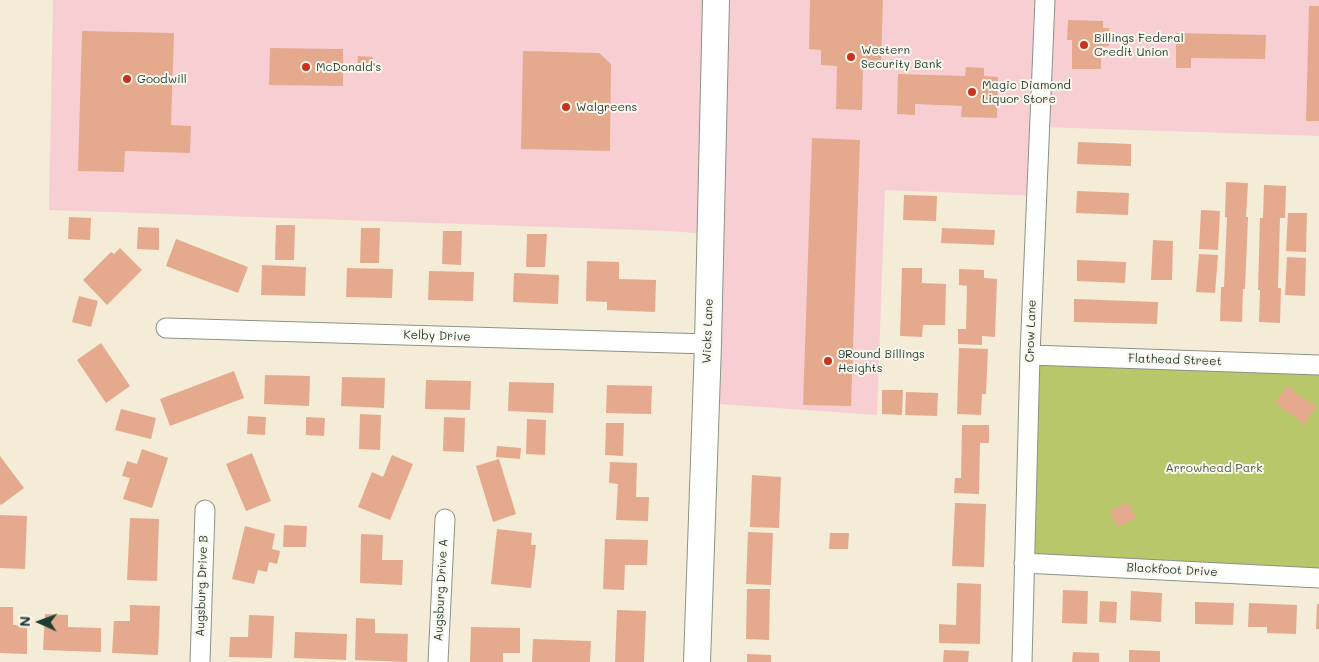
<!DOCTYPE html>
<html>
<head>
<meta charset="utf-8">
<style>
	body { margin:0 }
	#map { position:relative; width:1319px; height:662px; overflow:hidden; background:#f4ecd6; font-family:Mali,sans-serif }
	canvas { display:block }
	.north { position:absolute; left:15px; top:597px; width:50px; height:50px; -webkit-text-stroke:4px #fbf7ec; paint-order:stroke; rotate:272deg; font-size:14px; font-weight:700; line-height:20px; text-align:center; color:#1f3d34 }
	.north::after { content:''; display:block; margin:auto; width:18px; height:22px; background:#1f3d34; clip-path:polygon(50% 0,100% 100%,50% 72%,0 100%) }
</style>
</head>
<body>
<div id="map">
<canvas width="1319" height="662"></canvas>
<div class="north">N</div>
</div>
<script>
const ctx = document.querySelector('canvas').getContext('2d');
ctx.lineJoin = 'round';
function paint(path, color) {
  ctx.fillStyle = color;
  ctx.fill(path, 'evenodd');
}
function stroke(path, color, width, dash) {
  ctx.strokeStyle = color;
  ctx.lineWidth = width;
  ctx.lineCap = dash ? 'butt' : 'round';
  ctx.setLineDash(dash || []);
  ctx.stroke(path);
}
function label(font, color, halo, rows, align = 'center') {
  ctx.font = font + ' Mali,sans-serif';
  ctx.lineWidth = 4;
  ctx.setLineDash([]);
  ctx.textBaseline = 'middle';
  ctx.strokeStyle = halo;
  ctx.fillStyle = color;
  for (const [text, x, y, turn = 0] of rows) {
    ctx.save();
    ctx.translate(x, y);
    ctx.rotate((+turn || 0) * Math.PI / 180);
    ctx.textAlign = isNaN(turn) ? turn : align;
    if (halo) ctx.strokeText(text, 0, 0);
    ctx.fillText(text, 0, 0);
    ctx.restore();
  }
}
const built = new Path2D(`
	M53,0H1319V136L1040,127L1036,196L885,190L877,415L705,403L710,234L668,231L49,210Z`);
const green = new Path2D(`
	M1037,356L1319,370V576L1032,557Z`);
const building = new Path2D(`
	M810,0H883L881,65H863L862,110L836,109L837,66L821,65V50L809,49Z
	M1309,6H1319V121H1306Z
	M1068,20L1103,21V28H1109V46L1101,47V69H1072V40H1067Z
	M82,31L174,33L171,125L191,126L190,153L125,151L124,172L78,171Z
	M1176,33L1266,35L1265,59L1191,58V68H1176Z
	M270,48L343,49V86L269,85Z
	M523,51L599,53L611,64L610,151L521,149Z
	M358,56L373,57L372,70L357,69Z
	M966,67L984,68V76L998,77L997,118L961,117L962,106L915,104V115L897,114L898,74L965,76Z
	M812,138L860,140L851,406L803,405Z
	M1078,142L1131,144V166L1077,164Z
	M1226,182L1248,183L1246,217H1248L1245,289H1243L1242,322L1220,321L1221,287H1224L1227,217H1225Z
	M1264,185L1286,186L1285,218H1280L1278,288H1281L1280,323L1259,322L1260,290H1258L1260,218H1263Z
	M1077,191L1129,193L1128,215L1076,213Z
	M904,195L937,196L936,221L903,220Z
	M1201,210L1220,211L1218,250L1199,249Z
	M1288,213H1307L1306,252L1286,251Z
	M69,217L91,218L90,240L68,239Z
	M276,225H295L294,260H275Z
	M138,227L159,228V250L137,249Z
	M361,228H380L379,263H360Z
	M942,228L995,230L994,245L941,243Z
	M443,231H462L461,265L442,264Z
	M527,234H547L545,267H526Z
	M176,239L248,267L238,293L166,266Z
	M1153,240L1173,241L1172,280H1151Z
	M120,248L142,270L107,305L83,280L111,252L114,254Z
	M1199,254L1218,255L1215,293L1196,292Z
	M1287,257L1306,258L1305,296L1285,295Z
	M1077,260L1126,262L1125,283L1077,281Z
	M587,261L619,262V279L656,280L655,312L607,310V302L586,301Z
	M262,265L306,267L305,296L261,295Z
	M347,268L393,269L392,298L346,297Z
	M902,268H922V283L946,284L945,325H923L922,337L900,336Z
	M959,269L984,270V278L997,279L995,337L982,336V345L958,344V329H966L967,286L959,285Z
	M429,271L474,272L473,301L428,300Z
	M514,273L559,275L558,304L513,302Z
	M79,296L98,301L91,327L72,322Z
	M1074,299L1158,302L1157,324L1074,322Z
	M101,343L130,386L106,403L77,360Z
	M959,348L988,349L986,394H982L981,415L957,414Z
	M234,371L244,398L170,426L160,399Z
	M265,375L310,376L309,406L264,404Z
	M342,377L385,378L384,408L341,406Z
	M426,380L471,381L470,410L425,409Z
	M509,382L554,383L553,413L508,411Z
	M607,385L652,386L651,414L606,413Z
	M1287,386L1316,407L1304,424L1275,403Z
	M882,390H903L902,415L882,414Z
	M906,392L938,393L937,416L905,415Z
	M121,409L156,418L151,439L115,430Z
	M360,414L381,415L380,450L359,449Z
	M248,416L266,417L265,435L247,434Z
	M306,417L325,418L324,436L306,435Z
	M444,417L465,418L464,452L443,451Z
	M527,419L546,420L545,455L526,454Z
	M606,423H624L623,456L605,455Z
	M962,425H989V443H980L979,494L954,493L955,478H961Z
	M497,446L521,448L520,459L496,457Z
	M142,449L168,458L152,508L123,499L130,478L122,476L127,461L137,464Z
	M252,453L271,501L246,511L226,464Z
	M392,455L413,464L390,520L358,507L372,472L383,477Z
	M0,456L24,488L1,505L0,503Z
	M499,459L516,514L493,522L476,466Z
	M610,462L637,463L636,497H649L648,521L616,520L618,484L609,483Z
	M752,475L781,477L779,528L750,527Z
	M1128,502L1136,518L1117,527L1110,511Z
	M955,503L986,504L984,567L952,566Z
	M0,515L27,516L25,569L0,568Z
	M130,518L159,519L157,581L127,580Z
	M284,525L307,526L306,547H283Z
	M245,526L275,534L272,549L280,551L277,564L269,562L267,572L258,570L254,584L232,579Z
	M497,529L532,533L531,545H536L531,588L491,584Z
	M748,532L773,533L771,585L746,584Z
	M830,533H849L848,549H829Z
	M361,534L383,535L382,560H403L402,585L360,583Z
	M605,539L648,540L647,565H625L624,590L603,589Z
	M957,583L981,584L980,644L939,643V624L956,625Z
	M747,589H770L769,640L746,639Z
	M1063,590L1088,591L1087,624L1062,623Z
	M1131,591L1162,593L1161,622L1130,620Z
	M1100,601L1117,602L1116,623L1099,622Z
	M1195,602L1234,603L1233,625L1195,624Z
	M1249,603L1297,605L1296,634L1267,633V627H1248Z
	M1317,604H1319V629H1316Z
	M130,605L160,606L158,655L112,653L114,621H130Z
	M0,607H13V625H27V654L0,653Z
	M617,610L646,611L644,662H615Z
	M45,614L68,615V627L101,628V652L43,650Z
	M249,615L274,616L272,658L229,657L230,637H248Z
	M356,618L375,619V633L408,634L407,662L355,660Z
	M471,627L520,628V653H503V662H470Z
	M295,632L347,634L346,660L294,658Z
	M533,639L591,641L590,662H532Z
	M944,650L969,651L968,662H943Z
	M1129,650L1160,651V662H1129Z
	M1073,652L1099,653V662H1072Z
	M747,654L771,655V662H747Z`);
const street = new Path2D(`
	M166,328L708,344
	M1030,355L1319,365
	M1024,563L1319,578
	M200,662L205,510
	M438,662L445,519
	M1022,662L1030,355L1045,0`);
const secondary = new Path2D(`
	M697,662L708,344L716,0`);
const markers = [
	[1084,45,5,"#c8321e"],
	[851,57,5,"#c8321e"],
	[306,67,5,"#c8321e"],
	[127,79,5,"#c8321e"],
	[972,92,5,"#c8321e"],
	[566,107,5,"#c8321e"],
	[828,361,5,"#c8321e"]
];
const poiNames = [
	["Billings Federal",1094,38],
	["Credit Union",1094,52],
	["Western",861,50],
	["Security Bank",861,64],
	["McDonald's",316,67],
	["Goodwill",137,79],
	["Magic Diamond",982,85],
	["Liquor Store",982,99],
	["Walgreens",576,107],
	["9Round Billings",838,354],
	["Heights",838,368]
];
const streetNames = [
	["Wicks Lane",708,331,-88],
	["Crow Lane",1031,331,-88],
	["Kelby Drive",437,336,2],
	["Flathead Street",1175,360,2],
	["Blackfoot Drive",1172,570,3],
	["Augsburg Drive B",202,586,-88],
	["Augsburg Drive A",441,590,-87]
];
const parkNames = [
	["Arrowhead Park",1214,468]
];
paint(built, '#f7cfd3');
paint(green, '#b7c76a');
paint(building, '#e5aa8d');
stroke(street, '#8a9485', 21);
stroke(secondary, '#8a9485', 28);
stroke(street, '#fff', 19);
stroke(secondary, '#fff', 26);
for (const [x, y, r, color] of markers) {
  const dot = new Path2D();
  dot.arc(x, y, r, 0, 2 * Math.PI);
  ctx.fillStyle = color;
  ctx.fill(dot);
  stroke(dot, '#fbf7ec', 2);
}
label('12px', '#1f3d34', '#fbf7ec', poiNames, 'left');
label('12px', '#1f3d34', '#fbf7ec', streetNames);
label('12px', '#456042', '#fbf7ec', parkNames);
</script>
</body>
</html>
